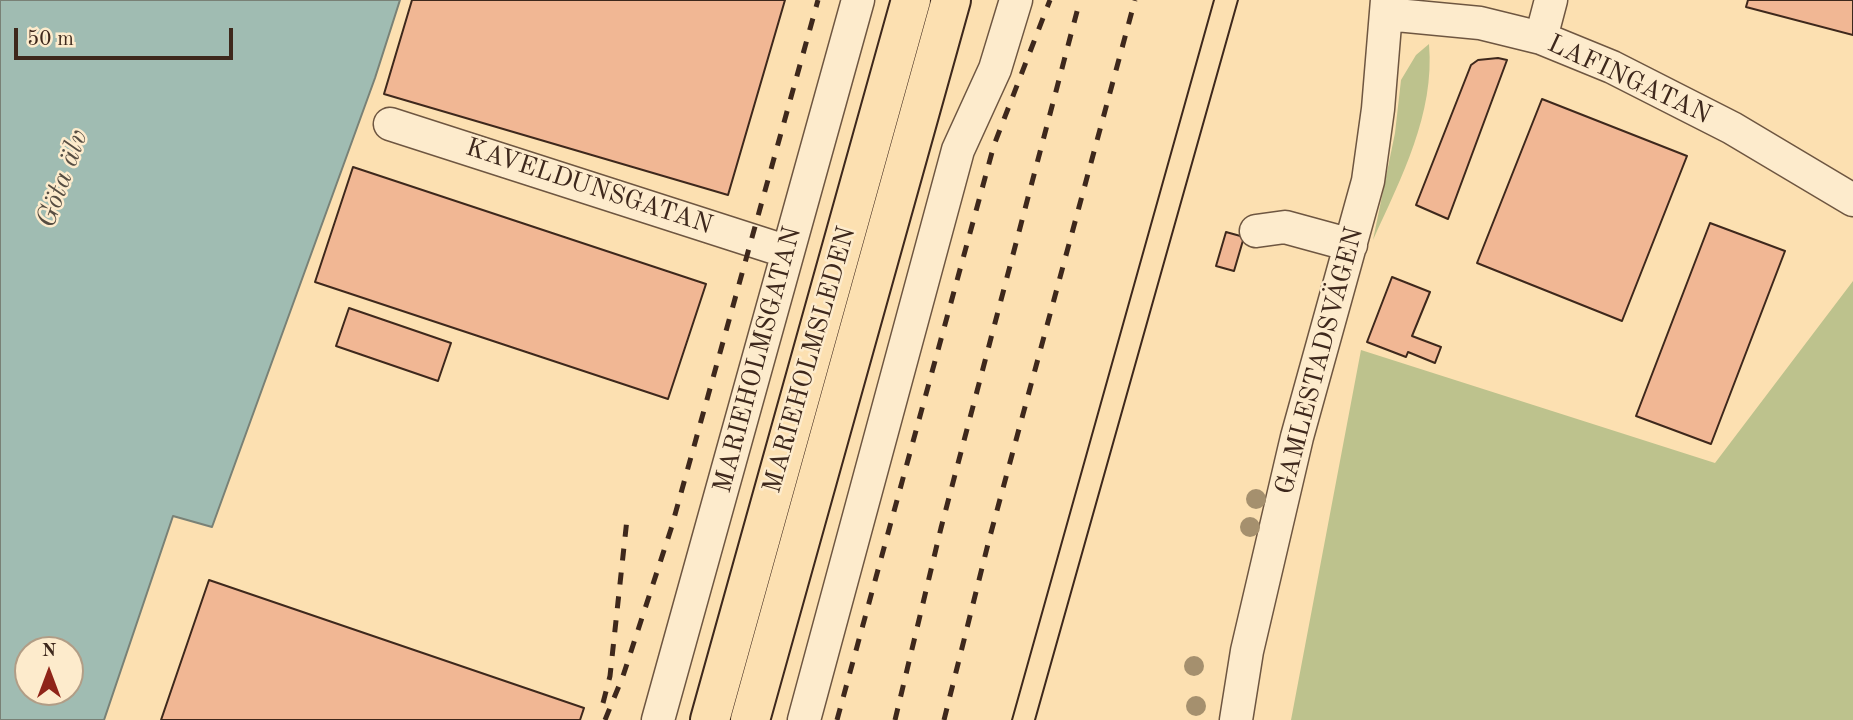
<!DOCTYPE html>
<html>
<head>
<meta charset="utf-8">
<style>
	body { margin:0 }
	#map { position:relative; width:1853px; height:720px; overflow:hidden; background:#fce0b1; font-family:"Old Standard TT",serif }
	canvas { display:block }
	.north { position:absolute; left:14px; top:636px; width:70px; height:70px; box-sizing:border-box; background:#fdebcc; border:2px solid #b19d86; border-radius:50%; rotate:0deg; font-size:19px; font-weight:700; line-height:28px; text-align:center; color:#3e281c }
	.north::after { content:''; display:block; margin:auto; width:24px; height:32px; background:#8f2418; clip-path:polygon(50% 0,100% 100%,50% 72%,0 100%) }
	.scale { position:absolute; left:14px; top:28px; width:219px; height:32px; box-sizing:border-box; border:4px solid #3e281c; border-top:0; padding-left:9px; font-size:21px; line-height:24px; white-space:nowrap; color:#3e281c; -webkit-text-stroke:5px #fdebcc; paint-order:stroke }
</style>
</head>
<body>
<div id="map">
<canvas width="1853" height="720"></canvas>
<div class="north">N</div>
<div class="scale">50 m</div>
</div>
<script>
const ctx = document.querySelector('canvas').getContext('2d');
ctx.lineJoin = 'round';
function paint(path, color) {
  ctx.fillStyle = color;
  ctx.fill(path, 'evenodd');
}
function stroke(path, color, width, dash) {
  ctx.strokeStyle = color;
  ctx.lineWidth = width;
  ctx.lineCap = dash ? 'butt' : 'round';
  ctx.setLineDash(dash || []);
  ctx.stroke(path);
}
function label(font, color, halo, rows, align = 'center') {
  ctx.font = font + ' "Old Standard TT",serif';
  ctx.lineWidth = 5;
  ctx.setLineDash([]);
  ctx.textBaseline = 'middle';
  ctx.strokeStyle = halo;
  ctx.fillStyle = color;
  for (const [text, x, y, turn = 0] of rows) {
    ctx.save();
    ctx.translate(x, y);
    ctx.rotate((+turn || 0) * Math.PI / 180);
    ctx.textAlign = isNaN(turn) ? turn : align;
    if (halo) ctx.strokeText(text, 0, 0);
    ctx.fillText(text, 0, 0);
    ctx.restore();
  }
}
const green = new Path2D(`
	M1429,44C1435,114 1401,178 1373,240L1395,133L1401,80L1416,55Z
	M1853,281V720H1291L1361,350L1715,463Z`);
const water = new Path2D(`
	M0,0H400L375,78L212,527L173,516L104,720H0ZM28,650H70V692H28Z`);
const building = new Path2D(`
	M412,0H785L728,195L384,94Z
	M1748,0H1853V35L1746,7Z
	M1498,58L1507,60L1448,219L1416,205L1471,65L1478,60Z
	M1542,99L1687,156L1622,321L1477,263Z
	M353,167L706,284L668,399L315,282Z
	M1710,223L1785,251L1711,444L1636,416Z
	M1226,232L1244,237L1234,271L1216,266Z
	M1392,277L1430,292L1412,336L1441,347L1435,363L1408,352L1406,357L1367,342Z
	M349,308L451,343L438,381L336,346Z
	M209,580L584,708L580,720H161Z`);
const minor = new Path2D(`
	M1386,14L1480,23L1541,38L1612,67L1732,128L1853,200
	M1541,38L1551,0
	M390,124L788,252
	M1256,231L1285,227L1351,245
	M658,720L858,0
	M804,720L958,150L995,69L1016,0
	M1236,720L1247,651L1297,437L1368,181L1378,109L1387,0`);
const highway = new Path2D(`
	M710,720L911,0
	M750,720L951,0`);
const tram = new Path2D(`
	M1012,720L1214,0
	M1035,720L1238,0`);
const rail = new Path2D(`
	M603,703L610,676L627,519
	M605,720L623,676L671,529L818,0
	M837,720L994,145L1050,0
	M895,720L941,528L1080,0
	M944,720L989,540L1135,0`);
const trees = [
	[1256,499],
	[1250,527],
	[1194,666],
	[1196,706]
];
const streetNames = [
	["LAFINGATAN",1629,80,25],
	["KAVELDUNSGATAN",589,187,18],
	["MARIEHOLMSGATAN",758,360,-75],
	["MARIEHOLMSLEDEN",810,360,-74],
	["GAMLESTADSVÄGEN",1320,361,-75]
];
const waterNames = [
	["Göta älv",63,179,-70]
];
paint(green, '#bdc28d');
paint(water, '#a0bcb2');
stroke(water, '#798176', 2);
paint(building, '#f1b794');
stroke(building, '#3e281c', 2);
stroke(minor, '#6e5641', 35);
stroke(highway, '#3e281c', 42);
stroke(minor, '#fdebcc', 32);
stroke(highway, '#fce0b1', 38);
stroke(tram, '#3e281c', 2);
stroke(rail, '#3e281c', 5, [12, 12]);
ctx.fillStyle = '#a5906e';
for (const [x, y] of trees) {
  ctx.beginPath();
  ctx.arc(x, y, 10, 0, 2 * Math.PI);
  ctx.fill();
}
label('26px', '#3e281c', '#fdebcc', streetNames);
label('italic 28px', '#564d42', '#fdebcc', waterNames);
</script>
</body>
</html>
